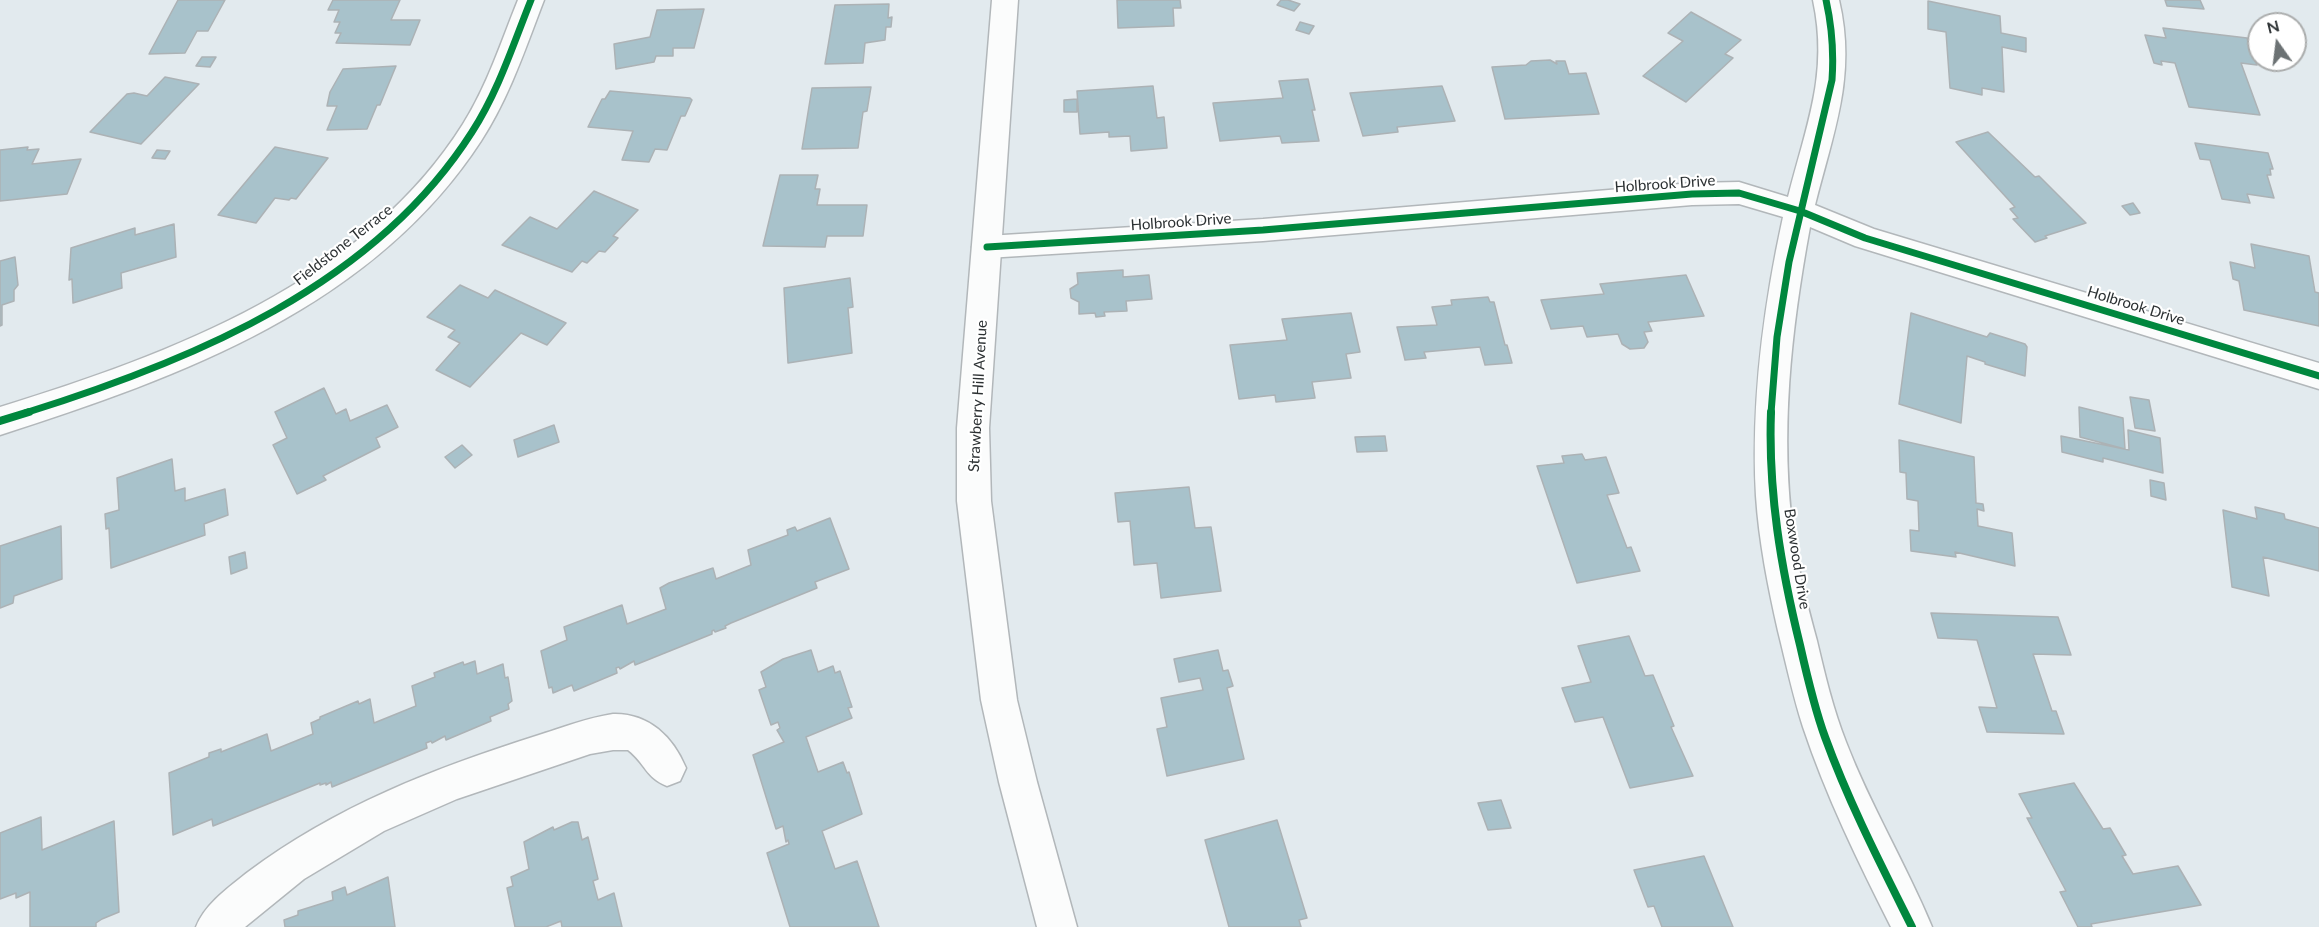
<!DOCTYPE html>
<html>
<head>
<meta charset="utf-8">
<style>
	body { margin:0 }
	#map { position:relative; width:2319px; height:927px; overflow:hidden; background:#e2eaee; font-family:Lato,sans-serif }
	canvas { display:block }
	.north { position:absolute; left:2247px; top:12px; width:60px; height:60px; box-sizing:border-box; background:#fff; border:2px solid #abadad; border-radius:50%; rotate:346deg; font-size:16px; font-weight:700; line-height:24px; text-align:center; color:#2c3133 }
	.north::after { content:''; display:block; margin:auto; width:21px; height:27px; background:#6c7274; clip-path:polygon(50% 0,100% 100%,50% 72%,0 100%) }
</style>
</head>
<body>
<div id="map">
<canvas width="2319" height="927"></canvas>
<div class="north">N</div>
</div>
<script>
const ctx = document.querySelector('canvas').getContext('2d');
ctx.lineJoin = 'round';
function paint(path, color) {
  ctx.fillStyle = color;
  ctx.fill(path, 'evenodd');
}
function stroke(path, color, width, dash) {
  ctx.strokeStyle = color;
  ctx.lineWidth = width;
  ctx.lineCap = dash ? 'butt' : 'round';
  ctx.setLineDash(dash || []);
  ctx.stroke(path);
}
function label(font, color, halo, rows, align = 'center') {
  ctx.font = font + ' Lato,sans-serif';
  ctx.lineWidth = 4.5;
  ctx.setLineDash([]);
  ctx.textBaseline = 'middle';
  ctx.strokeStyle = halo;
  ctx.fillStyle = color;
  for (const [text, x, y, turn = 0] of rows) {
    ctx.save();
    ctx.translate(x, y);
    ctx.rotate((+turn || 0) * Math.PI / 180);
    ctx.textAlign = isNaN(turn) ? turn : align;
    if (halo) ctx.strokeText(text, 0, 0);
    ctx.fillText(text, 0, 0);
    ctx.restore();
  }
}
const building = new Path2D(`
	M178,0H225L208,31H197L185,53L149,54Z
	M333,0H400L391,20H420L410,45L336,43L341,33H335L340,22H334L339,10H328Z
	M1117,0H1180L1181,8H1173L1174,26L1118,28Z
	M1281,0H1288L1300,4L1294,11L1277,5Z
	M2165,0H2200L2204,9L2167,6Z
	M1928,1L2000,16L2001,33L2026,38V52L2002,47L2004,92L1982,88V95L1950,88L1946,32L1928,29Z
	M889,4L888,18L892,17L891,27H886L885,40L865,43L863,63L825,64L835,5Z
	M704,9L694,48H673V56H656L654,62L616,69L614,44L650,37L657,10Z
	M1691,12L1741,40L1725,54L1733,58L1686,102L1643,76L1683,41L1668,33Z
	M1300,22L1314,26L1309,34L1296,30Z
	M2163,28L2247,38L2257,65L2241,63L2260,115L2189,107L2175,63L2161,61L2162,65L2154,63L2145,35L2166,38Z
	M202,57H216L210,67L196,66Z
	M1550,60L1557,64L1556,61H1565L1569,74L1586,73L1599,114L1505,119L1492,67L1526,65L1531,61Z
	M396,66L380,105H377L367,129L327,130L337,106H327L330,92L343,69Z
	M165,77L199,84L141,144L90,132L127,94L134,93L147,96Z
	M1308,79L1315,110H1312L1319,141L1282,143L1280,136L1220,141L1213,103L1283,98L1279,81Z
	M1153,86L1157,118L1164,117L1167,148L1131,151L1130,136L1109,137V132L1080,134L1077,91Z
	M1442,86L1455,121L1397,127L1398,132L1363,136L1350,93Z
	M871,87L867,111L863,112L858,148L802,149L812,88Z
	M610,91L690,98L692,100L685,116H681L667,150L655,149L649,162L622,160L633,131L588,127L602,99H605Z
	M1077,99V112H1064V100Z
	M1988,132L2035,177L2039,176L2086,223L2045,236L2047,238L2035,242L2013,219L2018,218L2010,209L2015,207L1956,142Z
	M2195,143L2268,153L2273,169H2270L2271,175H2267L2274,198L2247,194L2250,203L2222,199L2210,160L2200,159Z
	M28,147L27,150L39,149L32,164L81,159L67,194L0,201V150Z
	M275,147L328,158L296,199L291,198L289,200L275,198L256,223L218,215Z
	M157,150L170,151L165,159L152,158Z
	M780,175H818L815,189H820L817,205H867L863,236H827L825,247L763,246Z
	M594,191L638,210L613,236L618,238L605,252L599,251L587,263L582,261L572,272L502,245L530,217L557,229Z
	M2133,203L2140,213L2130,215L2122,206Z
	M174,224L176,257L121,273L122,288L73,303L72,279L69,280L71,248L135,228V235Z
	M2251,244L2309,256L2315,292L2319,293V326L2244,310L2239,281L2233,279L2230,262L2255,268Z
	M15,257L18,285L14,290V301L2,305V325L0,326V261Z
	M1123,270V277L1149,275L1152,299L1126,301L1127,311L1104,312L1105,316L1096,317L1095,313L1079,314V302L1071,298L1070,289L1078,284L1077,273Z
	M1686,275L1704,316L1648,322L1652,331L1644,332L1648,342L1644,348L1630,349L1622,344L1618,334L1587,337L1583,326L1551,329L1541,300L1604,294L1600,284Z
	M850,278L853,307L848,308L852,353L788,363L784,288Z
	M460,285L488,298L495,290L566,323L547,345L521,333L470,387L436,370L460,343L448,337L455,330L427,317Z
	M1488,297L1490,302H1494L1505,345H1507L1512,363L1485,365L1480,347L1424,352L1426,358L1405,360L1397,327L1437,325L1432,307L1452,305L1451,300Z
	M1351,313L1360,352L1346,354L1351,378L1312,382L1315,398L1276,402L1275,395L1239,399L1230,345L1287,340L1282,319Z
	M1911,313L1987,337L1990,333L2025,344L2027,347L2025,376L1985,364V362L1967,356L1961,423L1899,404Z
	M324,388L336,414L346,409L350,421L387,405L398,427L376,438L380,447L323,476L326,480L297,494L273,445L287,438L275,412Z
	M2130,397L2149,400L2155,431L2135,428Z
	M2079,407L2123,418L2125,449L2080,437Z
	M554,425L559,442L518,457L514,440Z
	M2128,430L2160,438L2163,473L2103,458V462L2062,452L2061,436L2129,450Z
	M1385,436L1387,451L1357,452L1355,437Z
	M1899,440L1974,457L1976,503L1983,504L1984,511L1977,509L1978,526L2012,533L2015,566L1955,552L1956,557L1911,551L1910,530L1919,531L1918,501L1907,499L1906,473L1900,472Z
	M462,445L472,455L455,468L445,457Z
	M1582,454L1585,460L1606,457L1619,493L1607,495L1627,548L1631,547L1640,571L1577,583L1537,466L1564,463L1562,456Z
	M172,459L175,491L185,488V501L225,489L228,515L204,524L205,535L111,568L109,528L106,529L105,514L119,510L117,478Z
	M2150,480L2164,483L2166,500L2151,496Z
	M1189,487L1195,528L1211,527L1221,591L1161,598L1157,563L1134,565L1130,521L1118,522L1115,493Z
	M2255,507L2284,514L2285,519L2319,528V571L2263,557L2269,596L2232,587L2223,510L2257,519Z
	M830,518L849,569L815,582L817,588L731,623L725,626L726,628L715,632L714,630L712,631V634L635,665L634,661L620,669L619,667L616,668L617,673L574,691L572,685L553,693L552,687L549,688L541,651L567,640L564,627L622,605L627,624L666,609L660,588L669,583L713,568L716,579L751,565L748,550L788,535L787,530L795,527L797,531Z
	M61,526L62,579L14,596L13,603L0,608V546Z
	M245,552L247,568L231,574L229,557Z
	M1931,613L2058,617L2071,655L2033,654L2052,711H2056L2064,734L1987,732L1979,707L1997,708L1977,640L1938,638Z
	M1629,636L1645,676L1653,675L1674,726L1671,727L1693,776L1630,788L1603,717L1575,722L1562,688L1591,682L1578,646Z
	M811,650L818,672L833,666L835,673L840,671L852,707L848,708L852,718L806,737L818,772L843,762L847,773L849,772L862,814L822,831L835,869L857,861L879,927H790L767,853L789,844L788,840L786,842L783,826L776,829L753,755L784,742L777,730L780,728L778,722L771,725L759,690L766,687L761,672L783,659Z
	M1218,650L1223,671L1228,670L1233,686L1227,688L1244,759L1167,776L1157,729L1167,727L1161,698L1203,690L1200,678L1179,682L1174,659Z
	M475,661L477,674L503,664L505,678L508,677L512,701L508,704L509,709L490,717L491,721L446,740L445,736L432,743L431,741L426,743L427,748L332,787L331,782L326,785V783L320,785V783L213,826L212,819L173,835L169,773L209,757V753L221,749V752L267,734L271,751L313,734L311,723L320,719V717L358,701L359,704L370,699L374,723L416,706L412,686L435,677L434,673L463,662L464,665Z
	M2074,783L2103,829L2110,828L2126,855L2122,856L2133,874L2178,866L2201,905L2091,924L2092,927H2078L2060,892L2066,891L2027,818H2032L2019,794Z
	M1501,800L1511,828L1488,830L1478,803Z
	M41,817L42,850L114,821L119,912L102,919L96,923V927H30V892L16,898V893L0,899V833Z
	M1277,820L1307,918L1299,920L1301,927H1229L1205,840Z
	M572,822H578L582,840L588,837L598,879L593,881L598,900L614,893L622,927H562L561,921L546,927H515L507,888L513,886L511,877L529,869L524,842L553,827L554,830Z
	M1704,856L1733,927H1662L1654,906L1648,907L1634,870Z
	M388,877L395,927H285L284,920L298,915V911L333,900L332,892L345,887L347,895Z`);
const minor = new Path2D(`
	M518,0H544C526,47 509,98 481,141C373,307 181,377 0,435V407C171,354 363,283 463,124C487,86 501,42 518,0Z
	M1813,0H1839C1857,76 1833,133 1815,205L1874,229L2319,363V389L1855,246L1810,227C1791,330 1779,435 1794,539C1799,574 1808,608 1817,641C1825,675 1833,709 1846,742C1870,805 1906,864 1932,927H1891C1858,862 1826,796 1803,727C1793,696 1786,663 1778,631C1768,586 1759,542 1756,496C1751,402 1763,309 1783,217L1739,204L1692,205L1263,241L987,258L977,255L972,247L977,239L987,236L1263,219L1692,183L1739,182L1788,197C1806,126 1829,74 1813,0Z
	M613,714C649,713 673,737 686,768L680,781L667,786C645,777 646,764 628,750H613L590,754L457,799L384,831L304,879L245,927H196C205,904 229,887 248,872C336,806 435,768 539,735C564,727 587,718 613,714Z`);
const major = new Path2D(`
	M992,0H1018L989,428L991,501L1017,700L1037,782L1077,927H1037L999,782L981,700L957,501V428Z`);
const cyclewayFar1 = new Path2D(`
	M987,247L1263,230L1692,194L1739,193L1800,211L1865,238L2319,376
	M25,413C192,361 374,286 472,132C498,92 513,45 531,0
	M1771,413L1777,337L1789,262L1832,80C1834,52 1832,27 1826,0`);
const cycleway = new Path2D(`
	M1771,412C1768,492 1781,568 1800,645C1807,676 1814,707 1825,737C1849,803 1881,865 1912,927
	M0,421L29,412`);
const streetNames = [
	["Holbrook Drive",1665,184,-4],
	["Holbrook Drive",1181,222,-4],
	["Fieldstone Terrace",343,245,-38],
	["Holbrook Drive",2136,306,17],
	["Strawberry Hill Avenue",978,396,-87],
	["Boxwood Drive",1797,559,81]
];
paint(building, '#a8c2cb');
stroke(building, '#acb2b5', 1.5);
stroke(minor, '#b2b7ba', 3);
stroke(major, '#b2b7ba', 3);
paint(minor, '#fbfcfc');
paint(major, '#fbfcfc');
stroke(cyclewayFar1, '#00873e', 7);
stroke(cycleway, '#00873e', 8);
label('15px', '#2c3133', '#fff', streetNames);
</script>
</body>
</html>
